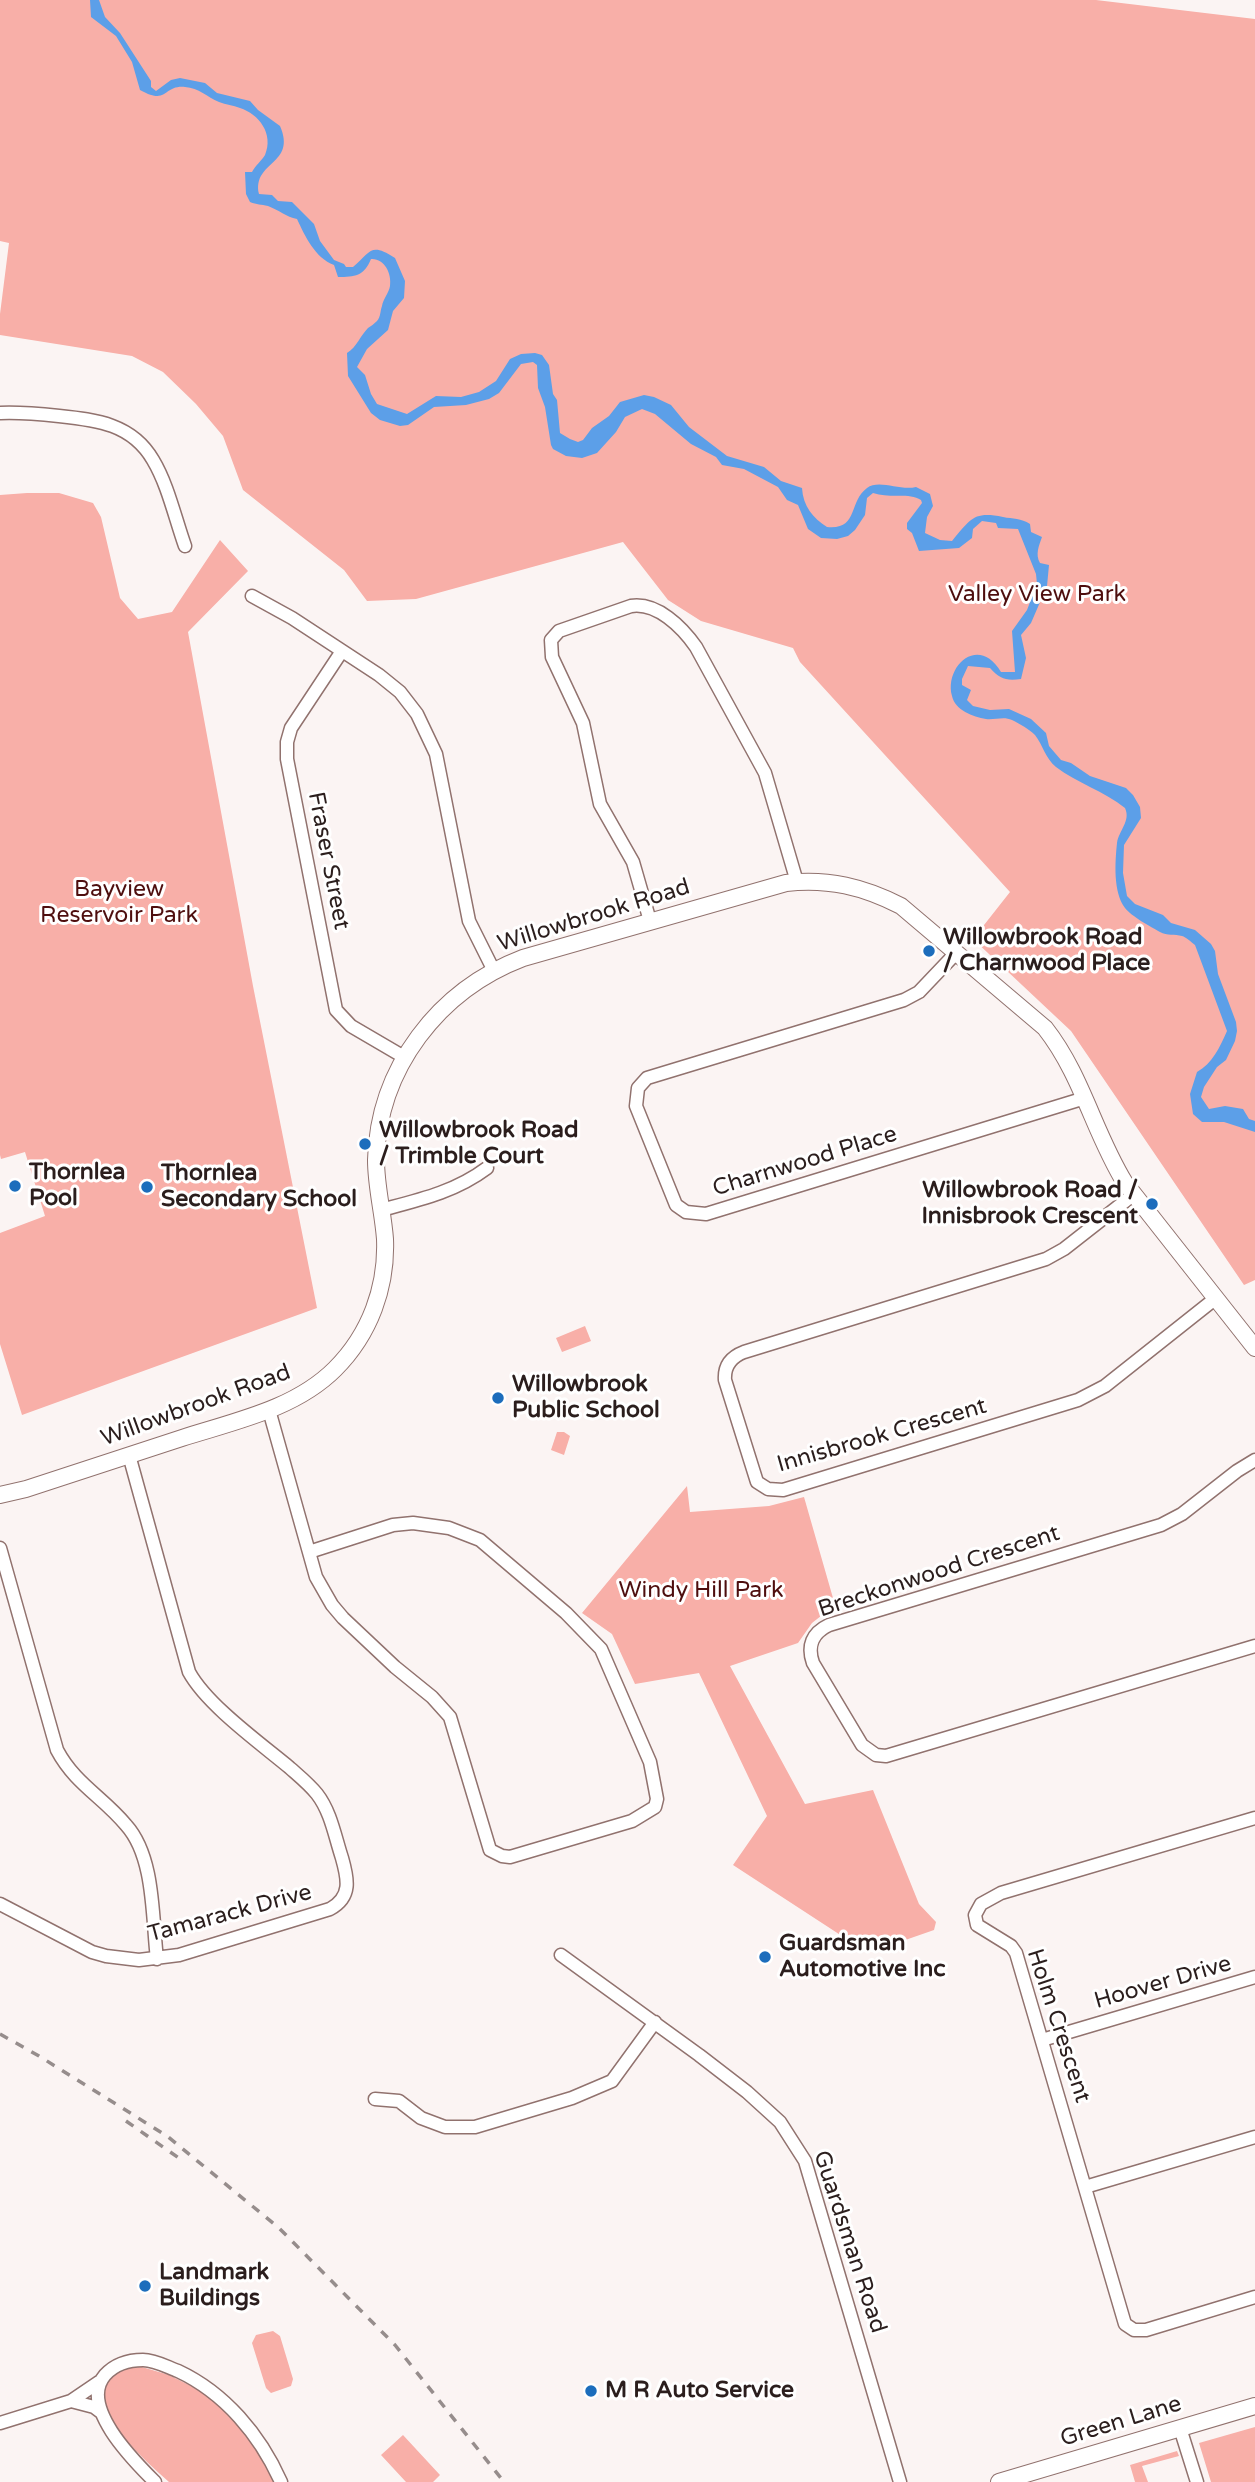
<!DOCTYPE html>
<html>
<head>
<meta charset="utf-8">
<style>
	body { margin:0 }
	canvas { display:block; background:#fbf4f3 }
</style>
</head>
<body>
<canvas width="1255" height="2482"></canvas>
<script>
const ctx = document.querySelector('canvas').getContext('2d');
ctx.lineJoin = 'round';
function paint(path, color) {
  ctx.fillStyle = color;
  ctx.fill(path, 'evenodd');
}
function stroke(path, color, width, dash) {
  ctx.strokeStyle = color;
  ctx.lineWidth = width;
  ctx.lineCap = dash ? 'butt' : 'round';
  ctx.setLineDash(dash || []);
  ctx.stroke(path);
}
function label(font, color, halo, rows, align = 'center') {
  ctx.font = font + ' "Varela Round",sans-serif';
  ctx.lineWidth = 6;
  ctx.setLineDash([]);
  ctx.textBaseline = 'middle';
  ctx.strokeStyle = halo;
  ctx.fillStyle = color;
  for (const [text, x, y, turn = 0] of rows) {
    ctx.save();
    ctx.translate(x, y);
    ctx.rotate((+turn || 0) * Math.PI / 180);
    ctx.textAlign = isNaN(turn) ? turn : align;
    if (halo) ctx.strokeText(text, 0, 0);
    ctx.fillText(text, 0, 0);
    ctx.restore();
  }
}
const green = new Path2D(`
	M0,0H1096L1255,19V1280L1244,1285L1071,1031L973,939L1010,892L800,662L793,648L701,621L668,600L623,542L416,599L367,601L344,570L243,490L223,436L196,404L163,372L132,356L0,335V314L9,243L0,241Z
	M27,493H59L93,503L101,517L120,598L138,619L172,612L220,540L248,571L188,632L253,986L317,1308L22,1415L0,1344V1233L45,1216L25,1152L1,1159L0,1155V495Z
	M585,1326L591,1341L562,1352L556,1338Z
	M557,1432H564L570,1436L564,1455L551,1450Z
	M687,1486L690,1512L769,1506L804,1497L835,1605L812,1623L798,1643L730,1666L805,1804L873,1790L919,1904L936,1922L934,1930L868,1953L733,1865L767,1816L699,1673L635,1684L612,1634L582,1613Z
	M273,2331L280,2336L293,2379L291,2386L271,2393L266,2388L252,2343L256,2335Z
	M142,2367L169,2375L211,2396L231,2419L241,2425L271,2469L275,2482H169C154,2469 139,2455 126,2440C101,2410 89,2369 142,2367Z
	M1255,2427V2482H1211L1199,2443Z
	M403,2435L440,2475L433,2482H406L381,2455Z
	M1177,2451L1179,2456L1142,2466L1148,2482H1135L1130,2465Z`);
const water = new Path2D(`
	M90,0H99L105,17L120,33L151,81V87L156,91L171,80L180,78L205,83L217,93L250,101L258,110L280,126C297,165 252,161 259,194L272,195L278,201L292,202L314,224L320,241L334,260L344,264L346,267H353C371,252 370,242 395,258L405,281L404,298L393,311L388,330L367,349L357,367L365,375L371,394L377,404L407,414L436,396L461,397L479,392L496,381L510,359L521,354L535,353L542,355L549,365L553,394L557,400L560,433L570,439L578,442L583,440L592,428L609,416L620,402L644,395L654,397L671,405L689,427L727,456L764,467L781,481L802,488C803,506 813,518 827,527C859,530 848,502 867,488C879,479 900,491 916,487L930,494L933,506L927,517L925,533L940,540L952,541C971,519 973,511 1003,517C1013,519 1021,518 1030,524L1031,532L1042,537C1039,546 1035,554 1040,563L1049,565L1047,586L1031,623L1021,635L1026,658L1021,679C1006,681 1000,679 990,668L968,666L962,679V685L971,690L967,700L973,706L990,710L1009,709L1031,719L1046,733L1049,746L1061,760L1071,763L1090,776L1126,788L1133,795L1140,807L1141,818L1124,845L1123,873L1127,896L1135,904L1163,915L1171,923L1195,930L1211,944L1215,951L1218,974L1236,1022L1237,1031L1235,1041L1226,1060L1217,1067L1204,1087L1201,1097L1209,1109L1225,1106L1243,1109L1249,1119L1255,1121V1132L1224,1122H1202L1193,1114L1190,1094L1197,1072C1212,1064 1220,1047 1227,1031L1195,945C1191,942 1186,937 1182,936C1175,934 1167,936 1160,932C1151,927 1131,916 1125,908C1113,892 1115,862 1117,843C1119,830 1131,821 1125,808C1104,791 1077,783 1056,767C1045,758 1043,745 1035,735C1029,729 1020,724 1012,720C1004,716 995,720 986,719C973,717 955,710 952,696C944,666 979,634 1001,672H1015L1012,631L1027,610L1037,584L1036,574L1018,529L998,528L996,523L982,521L973,529L972,538L959,548L919,551L912,533L907,529V523L922,503L921,500C909,492 891,499 873,493L867,498L865,515L855,530L848,536L837,539L821,538L808,529L798,505L787,500L778,487L744,469L722,465L716,457L691,444L655,414L642,409L625,417L616,432L597,453L582,458L566,456L553,449L551,445L545,407L538,388L537,365L533,362L521,364L499,393L489,399L466,405L434,407L408,425L400,426L380,420L371,413L348,376L347,353C357,347 360,336 368,328C371,326 374,324 377,321C381,316 380,311 382,306C383,299 389,293 390,286C392,273 384,258 371,259C364,276 355,277 338,277L334,265C315,258 305,236 297,219C286,217 279,210 268,206C261,204 257,205 250,202L246,194L245,172H252C255,166 262,160 265,155C274,134 259,114 240,108C233,105 226,105 219,102C207,97 199,88 185,87C162,85 169,106 140,90L132,62L116,36L91,17Z`);
const street = new Path2D(`
	M0,413C20,412 40,414 59,416C97,420 132,424 153,460C168,485 175,518 185,546
	M252,596L292,618L379,675L400,692L417,714L436,754L469,921L494,971
	M342,651L291,728L287,742V759L336,1010L351,1026L404,1057
	M650,921L633,862L600,804L583,723L552,657L551,640L559,631L631,606C657,602 682,627 696,647L765,773L797,882
	M957,952L919,992L904,1000L647,1078L638,1088L636,1106L676,1205L686,1212L706,1214L1085,1098
	M1133,1195L1064,1249L1046,1259L744,1352C731,1357 724,1366 725,1380L757,1482L768,1489L783,1490L1078,1400L1105,1386L1216,1298
	M381,1210C419,1200 455,1192 487,1168
	M269,1410L316,1577L332,1605L343,1618L395,1667L432,1697L450,1717L490,1850L502,1856L510,1857L632,1821L655,1807L657,1799L650,1762L601,1649L566,1613L480,1540L449,1528L413,1523L393,1525L309,1552
	M1255,1460L1237,1471L1182,1514L1161,1525L829,1625C812,1633 807,1646 813,1663L862,1745L876,1755L886,1756L1255,1646
	M0,1548L57,1750C75,1784 103,1797 126,1825C155,1857 152,1918 157,1959
	M1255,1818L1001,1893L981,1904L975,1915L977,1925L1011,1946L1016,1953L1125,2324L1134,2330H1146L1255,2297
	M0,1904L92,1952L106,1956L139,1960L179,1955L330,1909C352,1897 348,1879 342,1858C335,1837 331,1812 317,1794C309,1784 299,1776 290,1768C260,1743 207,1705 189,1672L129,1455
	M561,1955L699,2055L747,2092L780,2122L805,2161L900,2482
	M1042,2040L1255,1977
	M375,2099L399,2101L421,2118L445,2127H475L572,2098L612,2081L655,2022
	M1085,2187L1255,2137
	M71,2401L94,2407L102,2413
	M0,2423L71,2401L99,2382
	M1180,2428L1197,2482
	M155,2482C135,2462 78,2406 105,2375C115,2364 127,2360 143,2360C155,2360 167,2367 178,2371C225,2393 260,2435 281,2482`);
const secondary = new Path2D(`
	M0,1495L26,1489C78,1472 130,1455 182,1438C235,1421 295,1409 335,1369C370,1334 387,1287 385,1239C383,1212 376,1187 376,1160C378,1068 439,990 523,958L786,883C828,878 864,887 901,906L1045,1028C1082,1075 1094,1133 1125,1183L1255,1348
	M999,2482L1255,2406`);
const rail = new Path2D(`
	M0,2034L39,2056L167,2136L279,2228L395,2345L504,2482
	M126,2121L183,2161`);
const markers = [
	[929,951,7,"#1c6dbc"],
	[365,1144,7,"#1c6dbc"],
	[15,1186,7,"#1c6dbc"],
	[147,1187,7,"#1c6dbc"],
	[1152,1204,7,"#1c6dbc"],
	[498,1398,7,"#1c6dbc"],
	[765,1957,7,"#1c6dbc"],
	[145,2286,7,"#1c6dbc"],
	[591,2391,7,"#1c6dbc"]
];
const parkNames = [
	["Valley View Park",1037,595],
	["Bayview",119,890],
	["Reservoir Park",119,916],
	["Windy Hill Park",701,1591]
];
const streetNames = [
	["Fraser Street",328,861,79],
	["Willowbrook Road",594,916,-17],
	["Charnwood Place",805,1162,-17],
	["Willowbrook Road",196,1406,-20],
	["Innisbrook Crescent",882,1436,-16],
	["Breckonwood Crescent",939,1572,-18],
	["Tamarack Drive",230,1914,-15],
	["Hoover Drive",1163,1983,-16],
	["Holm Crescent",1058,2026,72],
	["Guardsman Road",849,2242,72],
	["Green Lane",1121,2422,-17]
];
const poiNames = [
	["Willowbrook Road",943,938],
	["/ Charnwood Place",943,964],
	["Willowbrook Road",379,1131],
	["/ Trimble Court",379,1157],
	["Thornlea",29,1173],
	["Pool",29,1199],
	["Thornlea",161,1174],
	["Secondary School",161,1200],
	["Willowbrook Road /",1138,1191,"right"],
	["Innisbrook Crescent",1138,1217,"right"],
	["Willowbrook",512,1385],
	["Public School",512,1411],
	["Guardsman",779,1944],
	["Automotive Inc",779,1970],
	["Landmark",159,2273],
	["Buildings",159,2299],
	["M R Auto Service",605,2391]
];
paint(green, '#f8afa8');
paint(water, '#5c9fe8');
stroke(street, '#91726e', 15);
stroke(secondary, '#91726e', 18);
stroke(street, '#fff', 12);
stroke(secondary, '#fff', 16);
stroke(rail, '#968d8c', 3.5, [9, 9]);
for (const [x, y, r, color] of markers) {
  const dot = new Path2D();
  dot.arc(x, y, r, 0, 2 * Math.PI);
  ctx.fillStyle = color;
  ctx.fill(dot);
  stroke(dot, '#fff', 2.5);
}
label('23px', '#4e0e0e', '#fff', parkNames);
label('23px', '#2b1e1d', '#fff', streetNames);
label('bold 23px', '#2b1e1d', '#fff', poiNames, 'left');
</script>
</body>
</html>
